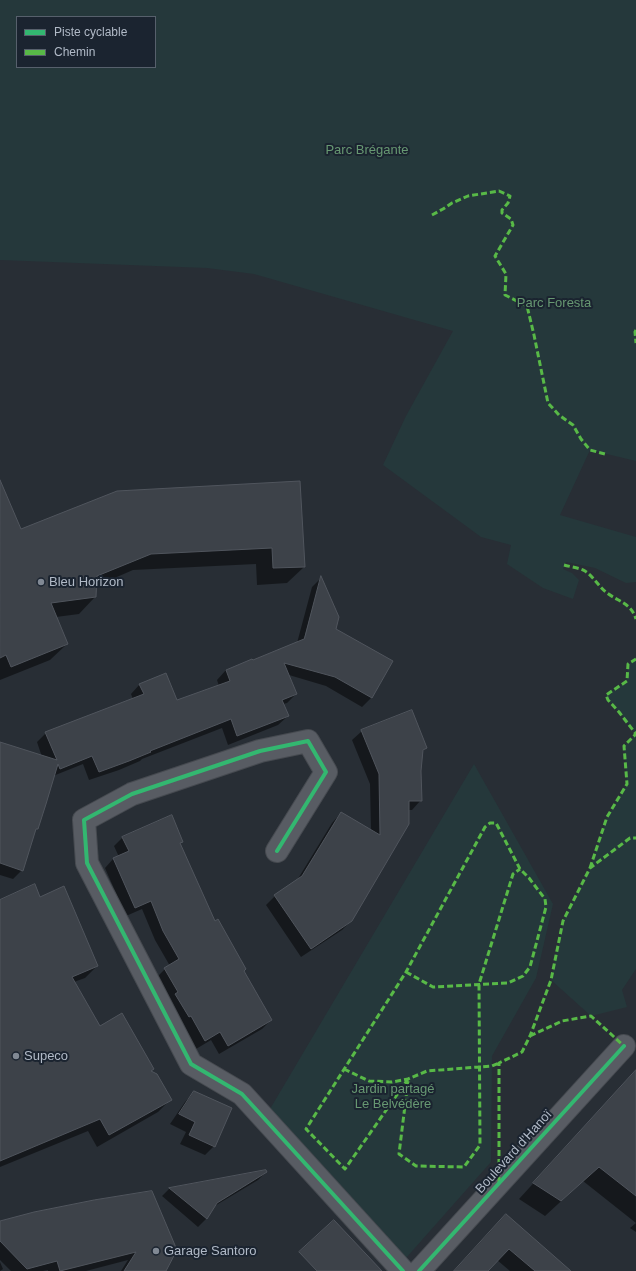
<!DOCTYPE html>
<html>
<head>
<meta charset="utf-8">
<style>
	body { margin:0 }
	#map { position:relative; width:636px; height:1271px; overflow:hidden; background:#282e35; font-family:Helvetica,sans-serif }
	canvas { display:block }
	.legend { position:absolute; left:16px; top:16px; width:140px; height:52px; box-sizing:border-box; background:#1b2430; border:1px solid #57606c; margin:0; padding:5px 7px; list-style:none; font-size:12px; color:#b1bac7 }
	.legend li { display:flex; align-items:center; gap:8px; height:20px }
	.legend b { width:20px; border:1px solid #57606c }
</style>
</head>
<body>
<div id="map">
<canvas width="636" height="1271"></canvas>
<ul class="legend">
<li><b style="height:5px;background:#33b770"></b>Piste cyclable</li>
<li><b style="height:5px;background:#58b947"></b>Chemin</li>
</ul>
</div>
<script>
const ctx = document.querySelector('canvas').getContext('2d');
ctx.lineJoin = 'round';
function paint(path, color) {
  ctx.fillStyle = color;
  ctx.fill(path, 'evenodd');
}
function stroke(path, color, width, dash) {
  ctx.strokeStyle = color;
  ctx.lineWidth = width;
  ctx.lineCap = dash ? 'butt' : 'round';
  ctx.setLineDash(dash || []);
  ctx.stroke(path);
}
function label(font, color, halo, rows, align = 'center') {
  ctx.font = font + ' Helvetica,sans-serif';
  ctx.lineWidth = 4;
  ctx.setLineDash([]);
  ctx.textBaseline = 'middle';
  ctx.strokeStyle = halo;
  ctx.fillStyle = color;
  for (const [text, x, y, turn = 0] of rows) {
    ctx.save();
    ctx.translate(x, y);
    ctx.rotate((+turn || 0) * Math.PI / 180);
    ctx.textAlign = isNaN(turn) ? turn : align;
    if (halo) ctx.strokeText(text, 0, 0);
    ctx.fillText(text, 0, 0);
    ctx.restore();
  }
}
const green = new Path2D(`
	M0,0H636V461L590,450L560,515L636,537V582L626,583L595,568L566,562L563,569L572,573L579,580L573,599L543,588L507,564L511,545L481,537L383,465L406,416L453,331L254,274L207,268L0,260ZM17,17H155V67H17Z
	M636,659V969L622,990L627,1007L591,1016L551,980L563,921L590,868L607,817L627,784L624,746L636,734L619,712L608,700L606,695L627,681L628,664Z
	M474,764L553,904L536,978L492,1056L491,1162L406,1258L270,1109Z`);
const shadow = new Path2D(`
	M299,482L304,567L287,583L257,585L256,564L133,570L96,586L95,597L79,614L56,617L67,644L50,660L0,680V507L21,531Z
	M321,578L335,629L391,661L371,698L362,707L326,686L289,675L296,694L287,703L283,704L288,716L278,725L228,745L222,728L142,759L140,761L119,770L89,780L83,764L53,776L22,870L13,879L0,875V743L42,757L37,742L46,733L133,699L131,694L140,684L177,701L219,686L217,680L226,670L252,662L297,643L312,587Z
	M362,731L426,748L422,752L420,770L421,800L412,810H408L352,920L342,930L301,957L266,905L275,896L296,882L332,823L341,813L371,831L370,784L352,740Z
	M123,837L182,841L180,844L214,923L243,971L271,1020L262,1029L219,1054L211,1040L196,1049L156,978L165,969L170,966L155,940L142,909L126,916L105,868L113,859L119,857L114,846Z
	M40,898L97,966L85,978L74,982L100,1027L153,1069L150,1072L170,1100L158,1112L97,1147L88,1131L0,1167V901Z
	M635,1072L636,1232L630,1228L636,1223L583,1181L545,1216L519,1199Z
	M194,1092L214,1146L205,1155L180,1144L186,1132L170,1124L185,1102Z
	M266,1171V1172L258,1180L213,1207L206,1219L198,1227L162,1196L169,1189Z
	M94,1201L165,1271H121L128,1260L86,1271H48V1270L43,1271H11L0,1260V1222Z
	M494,1227L569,1271H510L497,1260L487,1271H454Z
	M0,1262L3,1269L0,1271Z`);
const building = new Path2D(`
	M0,480L21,529L117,491L300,481L305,567L273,568L272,548L151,554L97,576L96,597L51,603L68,644L11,667L6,655L0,658Z
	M321,576L339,617L336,629L393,661L372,698L335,677L284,663L297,694L282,700L289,716L237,736L231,719L150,751L151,752L129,761L99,772L92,756L60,769L58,764L46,804L38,829H36L23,871L0,863V742L57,760L45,732L144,694L139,684L166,673L177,700L230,681L226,670L252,659L253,660L304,639Z
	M412,710L427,748L423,750L421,771L422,801H409V824L352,921L311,949L274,895L302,876L341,812L380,835L379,774L361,730Z
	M172,815L183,842L180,843L215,921L218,919L246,969L244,971L272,1020L228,1046L220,1032L205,1041L191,1016L189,1017L175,994L178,992L164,968L179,959L163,931L151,901L135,908L113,858L129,851L122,837Z
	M35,884L40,897L64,886L98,966L72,977L100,1026L122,1013L154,1069L151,1071L157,1074L172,1100L109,1135L100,1119L0,1161V900Z
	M636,1070V1196L599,1167L561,1201L533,1183Z
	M194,1091L232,1108L215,1147L189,1135L195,1122L179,1114Z
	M266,1170L267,1172L217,1203L207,1219L169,1188Z
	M152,1191L177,1250L166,1271H124L136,1252L60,1271L57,1261L27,1269L0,1241V1221L34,1212L94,1200Z
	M506,1214L571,1271H535L509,1249L488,1271H454Z
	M334,1220L382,1271H317L299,1252Z`);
const minor = new Path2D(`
	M277,851L326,772L308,741L260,751L132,794L84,820L87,863L191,1064L242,1094L403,1271
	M419,1271L624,1046`);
const quiet = new Path2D(`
	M432,215L443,209L452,203L468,196L499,191L510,196L508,203L502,210V213L511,219L513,225L495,256L506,274L505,295L527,306L534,335L548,403L559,415L573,425L581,439L590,450L605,454
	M636,330L635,332L636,343
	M564,565C571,567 580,568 585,571C594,577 599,587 607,593C619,602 631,603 636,619
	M590,868L607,817L627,784L624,746L636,734L619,712L608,700L606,695L627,681L628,664L636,659
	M406,972L433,987L508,983L523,976L530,967L546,907L545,899L529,878L520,869L496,823H490L485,827L406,972L306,1129L345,1169L408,1079
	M530,1036L562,1021L591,1016L624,1046
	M344,1069L369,1081L392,1082L408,1079L427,1071L492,1066L499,1063
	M408,1081L399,1154L416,1166L464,1167L480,1145L479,984L513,874L520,869
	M499,1183V1063L522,1052L530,1036L551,980L563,921L590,868L630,838H636`);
const cycleway = new Path2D(`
	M277,851L326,772L308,741L260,751L132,794L84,820L87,863L191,1064L242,1094L403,1271
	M419,1271L624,1046`);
const markers = [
	[41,582,4,"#818994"],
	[16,1056,4,"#818994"],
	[156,1251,4,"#818994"]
];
const parkNames = [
	["Parc Brégante",367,150],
	["Parc Foresta",554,303],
	["Jardin partagé",393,1089],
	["Le Belvédère",393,1104]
];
const poiNames = [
	["Bleu Horizon",49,582],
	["Supeco",24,1056],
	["Garage Santoro",164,1251]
];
const streetNames = [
	["Boulevard d'Hanoï",514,1152,-48]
];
paint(green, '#25383b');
paint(shadow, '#0007');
paint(building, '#3d4249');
stroke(building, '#50555d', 1);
stroke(minor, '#464a50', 24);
stroke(minor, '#585c63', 22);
stroke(quiet, '#58b947', 3, [6, 3]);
stroke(cycleway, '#33b770', 4);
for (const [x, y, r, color] of markers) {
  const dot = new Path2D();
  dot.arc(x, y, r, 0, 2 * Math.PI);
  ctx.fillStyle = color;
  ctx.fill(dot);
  stroke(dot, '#1b2430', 1.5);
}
label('13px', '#679872', '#1b2430', parkNames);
label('13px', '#b1bac7', '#1b2430', poiNames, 'left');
label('13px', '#b1bac7', '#1b2430', streetNames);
</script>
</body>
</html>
